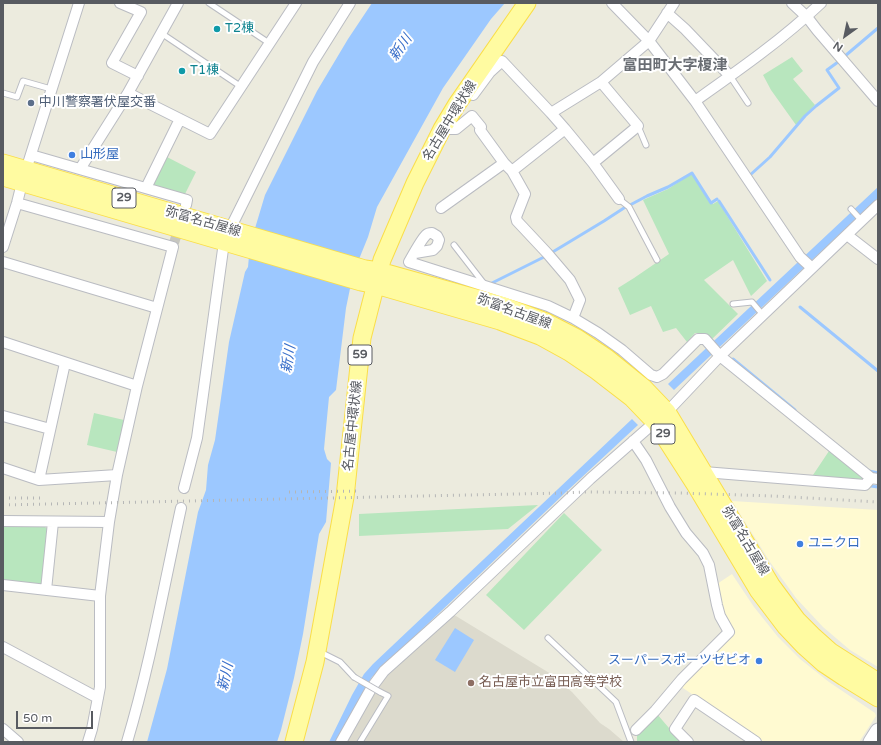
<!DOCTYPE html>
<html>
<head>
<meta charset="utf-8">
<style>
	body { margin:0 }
	#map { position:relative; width:881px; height:745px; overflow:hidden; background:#ecebde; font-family:"Varela Round",sans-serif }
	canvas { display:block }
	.frame { position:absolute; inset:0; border:4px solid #585b61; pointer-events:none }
	.north { position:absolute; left:825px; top:16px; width:40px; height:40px; -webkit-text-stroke:3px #fff; paint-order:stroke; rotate:213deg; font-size:11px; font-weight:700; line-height:16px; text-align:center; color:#585b61 }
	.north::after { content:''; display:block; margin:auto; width:14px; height:18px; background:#585b61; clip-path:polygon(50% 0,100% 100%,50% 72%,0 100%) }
	.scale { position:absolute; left:16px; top:711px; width:77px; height:18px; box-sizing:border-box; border:2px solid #585b61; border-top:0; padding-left:5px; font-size:12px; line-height:14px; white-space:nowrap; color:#585b61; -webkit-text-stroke:3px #fff; paint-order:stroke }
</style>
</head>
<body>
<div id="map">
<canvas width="881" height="745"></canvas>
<div class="frame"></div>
<div class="north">N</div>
<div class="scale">50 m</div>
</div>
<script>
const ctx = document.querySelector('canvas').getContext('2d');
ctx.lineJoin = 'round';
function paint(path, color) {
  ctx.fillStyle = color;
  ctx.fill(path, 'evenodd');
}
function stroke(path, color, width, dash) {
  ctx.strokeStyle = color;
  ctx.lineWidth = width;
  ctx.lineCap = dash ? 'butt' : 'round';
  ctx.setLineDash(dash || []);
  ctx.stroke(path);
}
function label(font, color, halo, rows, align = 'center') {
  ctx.font = font + ' "Varela Round","Noto Sans JP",sans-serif';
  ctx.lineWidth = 4;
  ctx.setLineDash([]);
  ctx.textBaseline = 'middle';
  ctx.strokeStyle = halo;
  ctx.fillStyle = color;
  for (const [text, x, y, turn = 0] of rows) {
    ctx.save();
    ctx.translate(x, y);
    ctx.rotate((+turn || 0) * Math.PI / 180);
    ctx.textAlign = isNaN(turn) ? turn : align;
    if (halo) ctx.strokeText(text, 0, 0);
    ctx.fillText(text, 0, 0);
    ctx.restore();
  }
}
const commercial = new Path2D(`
	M732,501L878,510V667L850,650L823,627L796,598L770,562Z
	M732,574L754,607L778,637L800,659L829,682L875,713L876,716L859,742H763L680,686L733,632L722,610L717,584Z`);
const education = new Path2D(`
	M451,613L551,674L572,692L600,723L609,729L624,742H347L369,700L387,672Z`);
const green = new Path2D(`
	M792,57L803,71L793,79L815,105L796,125L771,90L763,75Z
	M167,157L196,172L185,194L153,185Z
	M692,173L713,204L718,201L767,281L751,296L733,260L704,280L738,314L711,340L704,333H695L687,342L676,328L663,332L651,306L630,315L618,288L634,278L669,254L643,200L668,189Z
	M94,413L124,420L117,452L87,445Z
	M829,451L863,477L864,480L811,478Z
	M538,505L508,529L359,536V514Z
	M564,513L602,550L524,630L486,595Z
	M3,526L45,527L49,530L43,581L41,584L3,580Z
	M657,714L681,742H637V734Z`);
const water = new Path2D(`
	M372,3H505L491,19L443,88L377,207L368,237L353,274L346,308L336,390L329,397L324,449L327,459L331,463L326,522L319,534L303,634L294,678L281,730L277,742H147L167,669L198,512L206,490L208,465L215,440L229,342L245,272L248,267L250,245L265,195L317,91L348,39Z
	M878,187V198L674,390L668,384Z
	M632,419L638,425L566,492L372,677L364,690L338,742H329L352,695L364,674L373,664Z
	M455,628L474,640L455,672L435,660Z`);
const stream = new Path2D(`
	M845,56L878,28
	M749,176L770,157L805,116L816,106L839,88L827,70L838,62
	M719,201L770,280
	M630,205L647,196L668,187L692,173L711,203L717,199
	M551,253L604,221L627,206
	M492,283L546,256
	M800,307L878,371
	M733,359L795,410
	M869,471L878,473
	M871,486L878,487`);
const streetTunnel = new Path2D(`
	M174,243L180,224`);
const lane = new Path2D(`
	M209,3L269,43
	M161,33L240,86
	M730,76L748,103
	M3,93L17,97L23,81L51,89
	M638,126L646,145
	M619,199L629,207L657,260
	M851,209L862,221
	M454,245L485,285
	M733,304L752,302L763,315
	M548,638L616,702L631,742
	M320,652L340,662L354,677
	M360,742L388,696L380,692`);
const street = new Path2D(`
	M120,3L141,12L112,63L138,76
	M612,3L649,41L695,101L800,257L812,268
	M792,3L807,17L817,30L878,101
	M667,13L685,29L730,76
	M128,93L210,134L296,3
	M473,95L490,72L502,61L551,113
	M695,101C739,70 782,40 821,3
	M442,129H456L472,116L481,127L480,130L504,163L512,171
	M565,129L593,163L619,199
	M31,155L187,200L186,205
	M593,163L638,126L601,82
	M80,169L128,93L178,3
	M26,170L79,3
	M146,188L180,119
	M17,203L173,247L137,386L117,475L109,522L100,596V687L92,729L88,742
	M441,208L504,163
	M230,229L313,62L350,3
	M847,235L878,259
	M3,247L17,203L22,183
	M415,253L433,250L437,246L439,240L437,236L432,233C429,233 428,233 426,235C421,240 413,255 409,262L548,306L573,318L598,333L622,350L651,375L657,377L663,374L698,339H705L720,356L871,478L878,479
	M3,262L157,308
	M573,318L580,300L570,280L547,253L517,221L516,217L525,194L512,171L565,129L551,113L601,82L649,41L674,3
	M3,342L137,386
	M3,416L50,429
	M633,441L646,460L670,507L686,533L703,553L709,565L717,605L720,616L729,632L682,679L655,711L636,730
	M3,468L39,480L65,363
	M704,472L865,485L871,478
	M39,480L117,475
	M184,488L197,438L224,242
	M3,521L109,522
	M3,585L100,596
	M46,590L53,522
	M3,647L98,698
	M3,729L18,742
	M127,742C150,665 164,586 181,508
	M341,742L372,687L384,671L450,612L590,479L655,422L667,412L720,356L878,205
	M688,742L675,729L694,700L756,742`);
const secondary = new Path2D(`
	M871,742L878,731`);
const primary = new Path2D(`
	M3,163L365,269L379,271L504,306L546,322L577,338L607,358L643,387L667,412L771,585L797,620L812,635L831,652L878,682
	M3,177L361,282L376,285L500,321L540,336L569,352L597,371L632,398L655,422L696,486L758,590L786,627L804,646L823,663L844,677L878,698
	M294,742L315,662L345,497L362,338L382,260L415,183L442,129L457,104L527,3`);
const rail = new Path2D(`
	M289,492L359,491
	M3,498H41
	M3,505L562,493L587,492L679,493L773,496L878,502`);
const laneBridge = new Path2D(`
	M354,677L380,692`);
const markers = [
	[217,29,4,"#0f9aa8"],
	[182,71,4,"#0f9aa8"],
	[31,103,4,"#5c6f8a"],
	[72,155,4,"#3f7fe0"],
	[800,544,4,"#3f7fe0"],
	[759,661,4,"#3f7fe0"],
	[471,683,4,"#8d6e63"]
];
const shields = [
	[124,198,24],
	[360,355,24],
	[663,434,24]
];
const shieldNames = [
	["29",124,198],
	["59",360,355],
	["29",663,434]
];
const cultureNames = [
	["T2棟",225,29],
	["T1棟",190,71]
];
const serviceNames = [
	["中川警察署伏屋交番",39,103]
];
const streetNames = [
	["名古屋中環状線",450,121,-59],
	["弥富名古屋線",203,222,16],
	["弥富名古屋線",514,312,20],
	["名古屋中環状線",353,426,-84],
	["弥富名古屋線",745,541,59]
];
const shopNames = [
	["山形屋",80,155],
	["ユニクロ",808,544],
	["スーパースポーツゼビオ",751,661,"right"]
];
const educationNames = [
	["名古屋市立富田高等学校",479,683]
];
const waterNames = [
	["新川",401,48,-55],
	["新川",289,359,-80],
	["新川",226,677,-77]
];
const quarterNames = [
	["富田町大字榎津",675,66]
];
paint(commercial, '#fffad1');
paint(education, '#dcdacd');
paint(green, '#b8e6be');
paint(water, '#9cc8ff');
stroke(stream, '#9cc8ff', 3);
stroke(streetTunnel, '#c7c7bf', 10, [10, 5]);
stroke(lane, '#babcc2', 7);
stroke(street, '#babcc2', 12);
stroke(secondary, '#bcbec6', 17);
stroke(primary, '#fade49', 19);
stroke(lane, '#fff', 5);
stroke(street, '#fff', 10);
stroke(secondary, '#fff', 15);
stroke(primary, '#fffba1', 17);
stroke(rail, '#b5b6b6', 3, [1, 5]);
stroke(laneBridge, '#babcc2', 7, []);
stroke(laneBridge, '#fff', 5);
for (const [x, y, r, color] of markers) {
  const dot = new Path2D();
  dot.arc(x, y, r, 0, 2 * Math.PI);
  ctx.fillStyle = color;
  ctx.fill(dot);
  stroke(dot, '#fff', 1.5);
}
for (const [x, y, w] of shields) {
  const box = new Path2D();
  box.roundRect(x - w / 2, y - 10, w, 20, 3);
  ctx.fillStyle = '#fff';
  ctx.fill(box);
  stroke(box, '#585b61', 1);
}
label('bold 12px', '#585b61', null, shieldNames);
label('13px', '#0d838f', '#fff', cultureNames, 'left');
label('13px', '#4e5e75', '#fff', serviceNames, 'left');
label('13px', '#585b61', '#fff', streetNames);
label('13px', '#366cbe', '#fff', shopNames, 'left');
label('13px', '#785e54', '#fff', educationNames, 'left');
label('italic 14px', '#376dc9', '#fff', waterNames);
label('bold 15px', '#696d73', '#fff', quarterNames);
</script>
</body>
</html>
